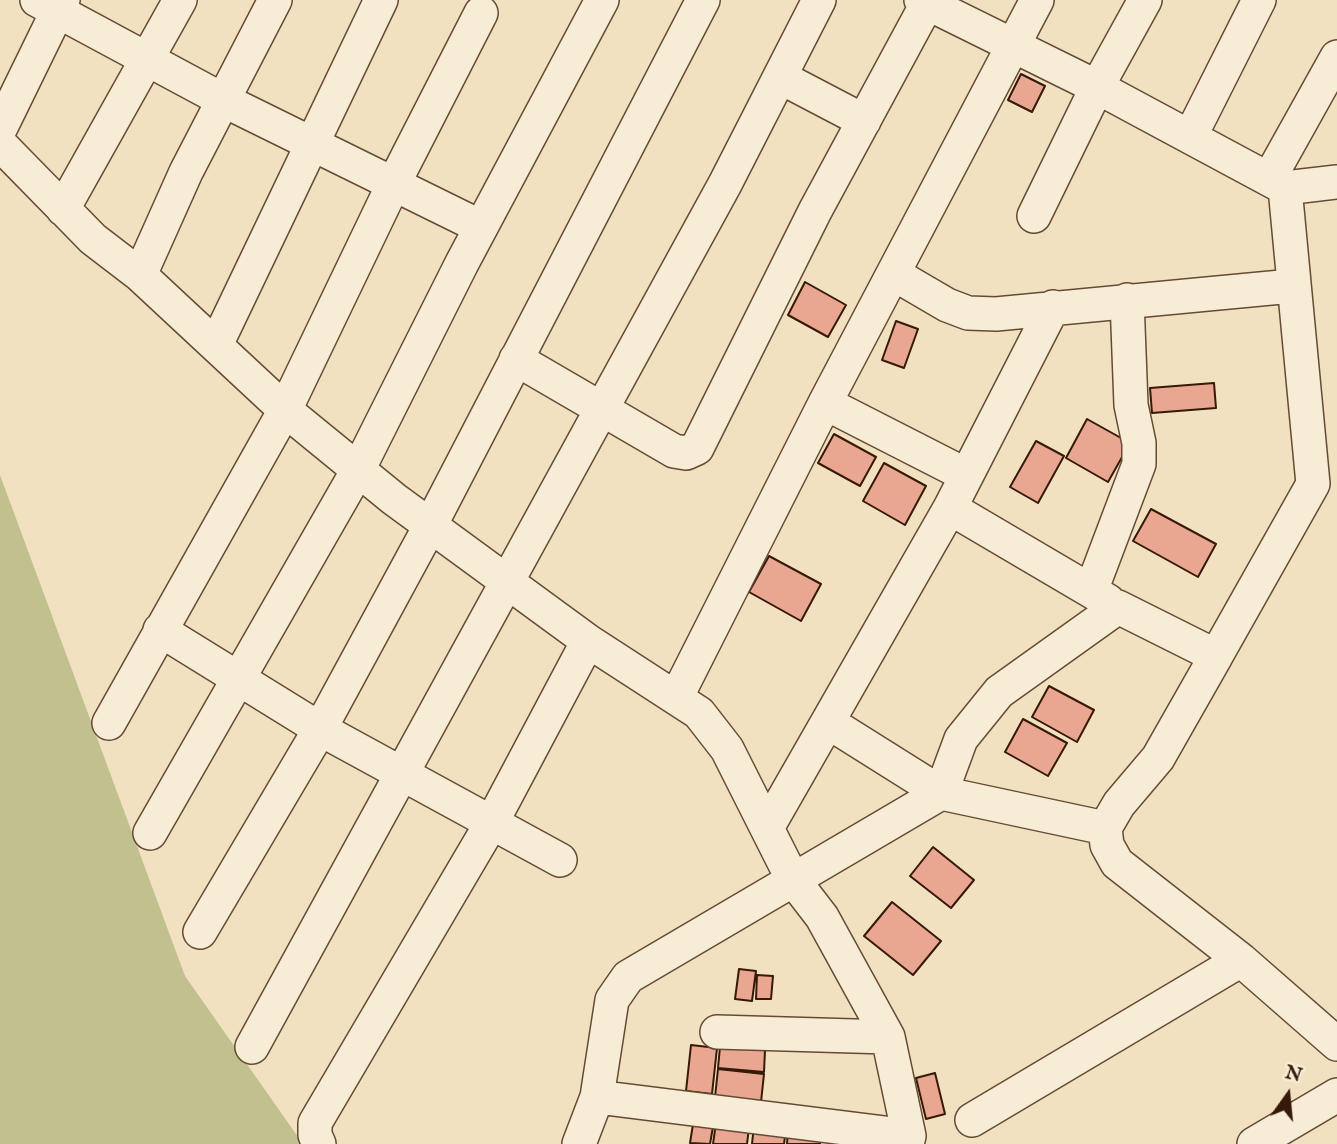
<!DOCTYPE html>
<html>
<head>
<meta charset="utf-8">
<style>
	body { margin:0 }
	#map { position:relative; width:1337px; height:1144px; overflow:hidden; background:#f2e1c0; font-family:"IM FELL English",serif }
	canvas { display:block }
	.north { position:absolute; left:1253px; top:1060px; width:70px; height:70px; -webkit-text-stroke:5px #f7ecd6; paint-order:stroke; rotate:15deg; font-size:19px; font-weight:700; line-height:28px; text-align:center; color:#361907 }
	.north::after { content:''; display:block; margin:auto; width:24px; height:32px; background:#361907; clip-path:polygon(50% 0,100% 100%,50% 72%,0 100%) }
</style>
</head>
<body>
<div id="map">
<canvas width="1337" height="1144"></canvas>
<div class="north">N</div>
</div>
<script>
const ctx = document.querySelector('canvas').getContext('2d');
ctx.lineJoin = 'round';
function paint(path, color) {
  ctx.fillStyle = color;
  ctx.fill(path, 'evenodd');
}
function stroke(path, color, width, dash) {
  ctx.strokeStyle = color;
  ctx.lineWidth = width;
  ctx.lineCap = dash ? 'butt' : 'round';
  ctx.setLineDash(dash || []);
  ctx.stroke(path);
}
const green = new Path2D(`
	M0,475L185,976L303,1144H0Z`);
const building = new Path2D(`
	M1021,74L1045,86L1032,112L1008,100Z
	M805,282L846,305L828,337L788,315Z
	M896,321L918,329L904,368L882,360Z
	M1214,383L1216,408L1152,413L1150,388Z
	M1087,419L1130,443L1108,482L1066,458Z
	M834,434L876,457L860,486L818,463Z
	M1036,441L1064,456L1038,503L1010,487Z
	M884,463L926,486L905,525L863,501Z
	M1151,509L1216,544L1198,577L1133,541Z
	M769,556L821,584L801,621L749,592Z
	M1049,686L1094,710L1077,742L1032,717Z
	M1023,719L1067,743L1048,776L1005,752Z
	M933,847L974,880L951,908L910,876Z
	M892,902L941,941L913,975L864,936Z
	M739,969L756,971L752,1001L735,999Z
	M757,975L773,976L771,999H756Z
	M691,1045L717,1048L712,1094L686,1091Z
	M720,1047L765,1050L764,1072L718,1068Z
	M718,1069L764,1074L761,1102L715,1097Z
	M935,1073L945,1114L926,1119L916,1078Z
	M694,1118L714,1121L710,1144L690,1143Z
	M716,1123L749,1128L747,1144H713Z
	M754,1125L786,1129L784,1144H752Z
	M788,1131L821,1134L820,1144H787Z`);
const minor = new Path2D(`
	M37,0L223,100L481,227
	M921,0L1097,87L1285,188L1337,182
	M780,77L864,121
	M0,129L63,0
	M1190,137L1259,0
	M0,144L93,239L140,275L285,410L394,499L588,641L699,713L727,749L792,878L822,917L888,1037L909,1136L907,1144
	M1269,179L1337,57
	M63,209L180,0
	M1034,216L1097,87L1145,0
	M894,274L947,305L968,313L996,314L1292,286
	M140,275L186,172L275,0
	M216,345L381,0
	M516,359L674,451L686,453L697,448L815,211L929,0
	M825,403L966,475
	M950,508L1108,601
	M1091,591L1139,464V443L1131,405L1127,300
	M160,630L320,729L560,860
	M1216,656L1158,758L1119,804L1105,828L1107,845L1117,863L1241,960L1337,1044
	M677,696L825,403L1037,0
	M828,722L941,793L1105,828
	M109,723L285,410L393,185L481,13
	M767,828L950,508L1053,307
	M150,833L358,470L462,263L602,0
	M200,932L320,729L429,528L703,0
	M717,1032L888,1037
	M252,1047L725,184L819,0
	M597,1097L909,1136
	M972,1120L1241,960
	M319,1144L315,1135V1123L492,822L588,641
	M579,1144L597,1097L612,1000L628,977L941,793L961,739L999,692L1118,607L1216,656L1313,484L1285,188
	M1254,1144L1337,1095`);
paint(green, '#c0c18e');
paint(building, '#e9a690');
stroke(building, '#361907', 2);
stroke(minor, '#654b35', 36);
stroke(minor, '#f7ecd6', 33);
</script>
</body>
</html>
